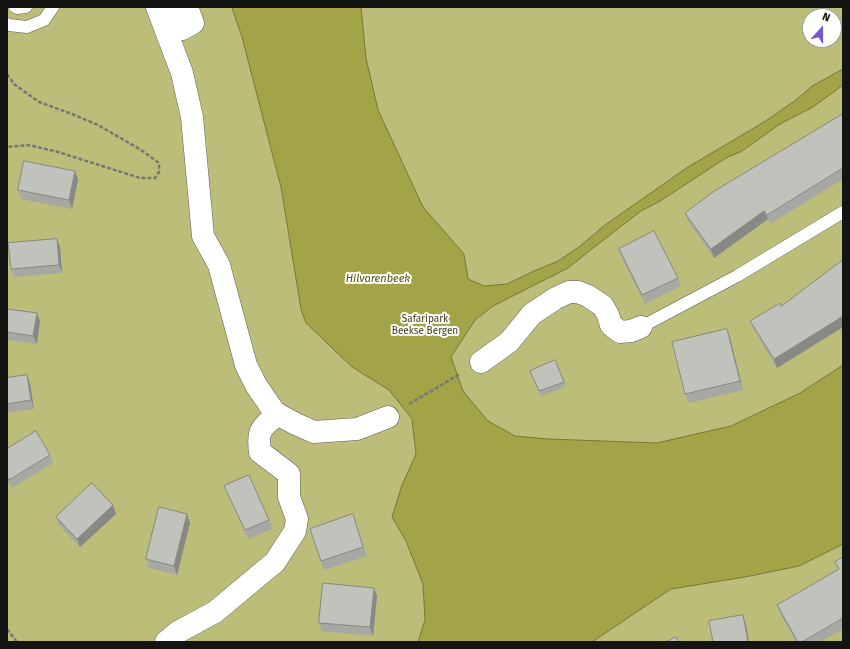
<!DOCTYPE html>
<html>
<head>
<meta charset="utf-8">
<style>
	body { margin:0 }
	#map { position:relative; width:850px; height:649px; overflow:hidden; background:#e3e3dd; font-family:"Fira Sans",sans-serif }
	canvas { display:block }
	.frame { position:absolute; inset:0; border:8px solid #141412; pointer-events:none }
	.north { position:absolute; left:802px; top:8px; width:40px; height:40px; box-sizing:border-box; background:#fffffe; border:1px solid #a1a1a0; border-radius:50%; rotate:21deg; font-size:11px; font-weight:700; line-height:16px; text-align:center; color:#141412 }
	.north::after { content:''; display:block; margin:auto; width:14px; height:18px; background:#7358d2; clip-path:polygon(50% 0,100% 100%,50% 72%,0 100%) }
</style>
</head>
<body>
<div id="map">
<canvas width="850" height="649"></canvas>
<div class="frame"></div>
<div class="north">N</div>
</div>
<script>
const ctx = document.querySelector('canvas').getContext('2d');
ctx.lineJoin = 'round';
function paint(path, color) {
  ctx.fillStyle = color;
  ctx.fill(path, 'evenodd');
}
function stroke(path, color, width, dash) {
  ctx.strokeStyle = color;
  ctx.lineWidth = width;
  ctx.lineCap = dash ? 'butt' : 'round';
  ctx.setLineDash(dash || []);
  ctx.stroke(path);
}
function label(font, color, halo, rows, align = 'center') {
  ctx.font = font + ' "Fira Sans",sans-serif';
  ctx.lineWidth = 4;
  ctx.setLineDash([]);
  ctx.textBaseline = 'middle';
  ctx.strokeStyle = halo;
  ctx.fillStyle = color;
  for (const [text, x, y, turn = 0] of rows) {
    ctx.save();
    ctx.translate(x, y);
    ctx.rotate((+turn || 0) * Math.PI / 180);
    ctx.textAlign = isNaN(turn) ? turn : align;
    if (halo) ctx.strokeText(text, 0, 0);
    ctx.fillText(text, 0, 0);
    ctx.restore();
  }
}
const green = new Path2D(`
	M7,7H843V642H7ZM810,16H834V40H810Z`);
const water = new Path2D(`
	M232,7H361L366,58L378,110L423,207L464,254L468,279L484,286L507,284L534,271L558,261L579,247L605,225L688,167L764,122L796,100L812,86L843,69V85L813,107L780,124L742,151L726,158L660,201L641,211L593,248L568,268L493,306L475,320L451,357L463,391L488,421L515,436L548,439L657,443L731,426L800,393L843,365V544L799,566L745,577L671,589L592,642H418L425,620L423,584L406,541L392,517L402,485L416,454L412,419L389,390L352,367L306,323L301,309L281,187L242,37Z`);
const path = new Path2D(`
	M7,74L14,84L39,102L72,114L98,125L141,150L159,163V172L155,178H140L58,152L29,145L7,147
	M409,404L460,374
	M7,629L17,642`);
const lane = new Path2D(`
	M15,7L17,8L26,7
	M7,24L9,25L27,27L44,20L53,7
	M641,327L737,276L843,212`);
const street = new Path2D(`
	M157,7L182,73L192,117L203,236L219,265L246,365L256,385L275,413L296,424L314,432L357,429L388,417
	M173,7L182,29L193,23L187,7
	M481,362L509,342L532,314L556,298L569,292H578L588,296L603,306L608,315L611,325L620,332L631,331L641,327
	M166,642L178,632L215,612L275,562L295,531L297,519L289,497V474L260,452C257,430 261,428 278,414`);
const wall = new Path2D(`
	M843,114V179L770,224L768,219L714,258L688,221L685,213Z
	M75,171L78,180L72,209L21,199L18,190Z
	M57,239L60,247L62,273L14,277L11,269Z
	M619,249L678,278L681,286L645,304L622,258Z
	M843,260V327L777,368L754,330L750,321L781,306Z
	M7,309L40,321L37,344L7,340Z
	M730,338L743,390L689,403L685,394Z
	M555,360L566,386L541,396L530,371Z
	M7,378L30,383L34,409L7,413Z
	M7,449L50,455L53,463L12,488L7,480Z
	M224,486L269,520L272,529L248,539L228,494Z
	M116,514L80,547L59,525L56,517Z
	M353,514L367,556L324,570L310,529Z
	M190,523L177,575L149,568L146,559Z
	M843,557V629L820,642H796L780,613L777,605L838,569L835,562Z
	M377,596L373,636L322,631L319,623Z`);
const shadedWall = new Path2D(`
	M75,171L78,180L72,209L69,200Z
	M764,211L768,219L714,258L711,249Z
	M57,239L60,247L62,273L59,265Z
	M37,313L40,321L37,344L33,336Z
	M843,316V327L777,368L774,359Z
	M727,329L730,338L743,390L740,381Z
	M27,375L30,383L34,409L31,400Z
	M113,505L116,514L80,547L77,539Z
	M187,514L190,523L177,575L174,566Z
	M374,588L377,596L373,636L370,627Z
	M743,615L746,624L749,642H748Z`);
const building = new Path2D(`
	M843,114V168L767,215L764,211L711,249L685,213L713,192Z
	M24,161L75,171L69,200L18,190Z
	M654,231L678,278L642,295L619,249Z
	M57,239L59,265L11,269L8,243Z
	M843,260V316L837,320L774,359L750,321L780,303L781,306Z
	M7,309L37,313L33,336L7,332Z
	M727,329L740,381L685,394L672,342Z
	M555,360L564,382L539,391L530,371Z
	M27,375L31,400L7,404V378Z
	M36,431L50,455L9,480L7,476V449Z
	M249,475L269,520L245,530L224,486Z
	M92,483L113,505L77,539L56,517Z
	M159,507L187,514L174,566L146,559Z
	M353,514L363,547L321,561L310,529Z
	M843,557V618L802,642H798L777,605L839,569L835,562Z
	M323,583L374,588L370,627L319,623Z
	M743,615L748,642H713L709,621Z
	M676,637L678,642H666Z`);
const parkNames = [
	["Safaripark",425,319],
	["Beekse Bergen",425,331]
];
const waterNames = [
	["Hilvarenbeek",378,279]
];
paint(green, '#bcbd78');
paint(water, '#a3a348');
stroke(water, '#787838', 1);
stroke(lane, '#5e5e59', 13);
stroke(street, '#5e5e59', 23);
stroke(path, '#777773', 2.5, [4, 2]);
stroke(lane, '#fff', 12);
stroke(street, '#fff', 22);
paint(wall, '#a7a7a3');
paint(shadedWall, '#888884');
paint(building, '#c2c2bd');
stroke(building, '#888884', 1);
label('10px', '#3c3c15', '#fffffe', parkNames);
label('italic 11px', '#52520c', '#fffffe', waterNames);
</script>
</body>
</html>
